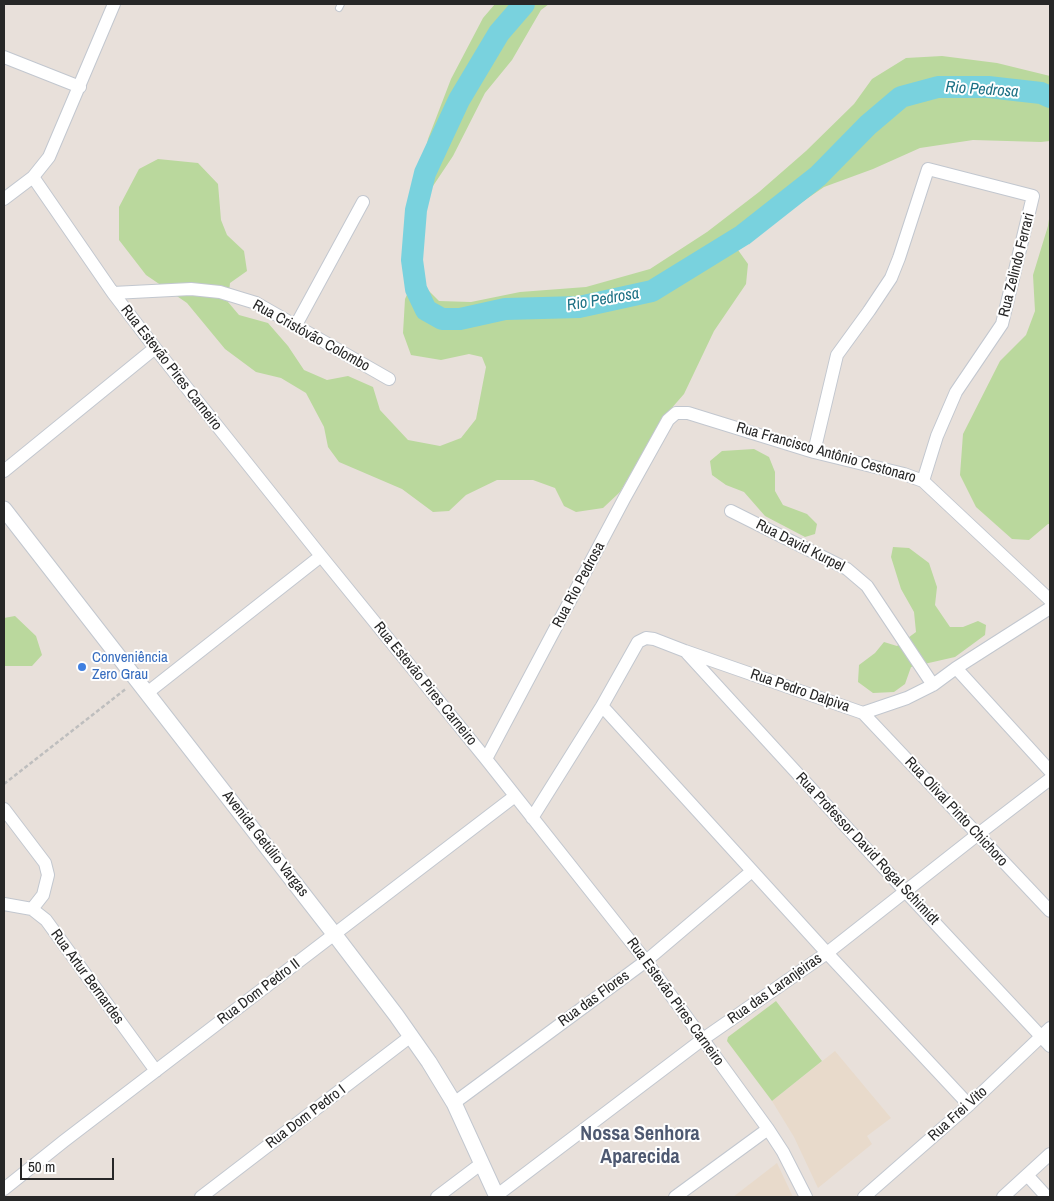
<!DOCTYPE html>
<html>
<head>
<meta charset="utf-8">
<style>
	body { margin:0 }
	#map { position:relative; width:1054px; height:1201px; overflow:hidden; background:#e8e0da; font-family:"Archivo Narrow",sans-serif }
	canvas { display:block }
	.frame { position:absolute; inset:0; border:5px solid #272727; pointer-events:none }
	.scale { position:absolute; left:20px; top:1158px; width:94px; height:22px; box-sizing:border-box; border:2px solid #272727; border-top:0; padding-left:6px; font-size:15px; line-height:18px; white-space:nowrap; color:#272727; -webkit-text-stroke:4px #fff; paint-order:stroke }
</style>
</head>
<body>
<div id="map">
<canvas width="1054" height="1201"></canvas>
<div class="frame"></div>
<div class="scale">50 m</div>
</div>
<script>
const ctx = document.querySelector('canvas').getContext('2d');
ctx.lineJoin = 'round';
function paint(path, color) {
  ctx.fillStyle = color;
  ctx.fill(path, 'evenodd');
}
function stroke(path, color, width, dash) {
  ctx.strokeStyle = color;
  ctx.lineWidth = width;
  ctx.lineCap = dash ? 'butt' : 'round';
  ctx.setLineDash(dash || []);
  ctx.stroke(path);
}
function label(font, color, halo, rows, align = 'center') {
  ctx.font = font + ' "Archivo Narrow",sans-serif';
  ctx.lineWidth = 4;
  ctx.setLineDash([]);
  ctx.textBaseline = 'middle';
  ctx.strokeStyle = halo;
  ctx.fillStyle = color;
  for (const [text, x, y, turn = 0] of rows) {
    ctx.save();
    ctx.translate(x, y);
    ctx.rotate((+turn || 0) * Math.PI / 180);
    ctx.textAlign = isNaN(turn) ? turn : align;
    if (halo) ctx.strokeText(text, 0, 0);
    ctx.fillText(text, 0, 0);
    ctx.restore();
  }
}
const education = new Path2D(`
	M835,1051L891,1118L867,1136L872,1144L818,1188L794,1137L772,1101Z
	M777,1163L793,1197H733Z`);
const green = new Path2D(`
	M495,4H549L541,10L512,60L485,93L453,156L433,186L425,189L420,176L428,139L451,79L483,18Z
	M942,56L997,63L1050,76V141L1041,142L973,140L920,148L873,169L824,187L767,226L741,241L738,250L748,264L746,284L714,331L684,394L663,418L620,492L603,508L576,512L564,506L555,488L533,480H497L466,495L449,511L433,512L402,489L339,462L328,447L324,427L306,393L281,378L256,372L225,349L187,303L146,275L119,240V207L139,169L158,159L198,163L218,184L221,220L227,235L244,251L247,271L230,283L228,302L239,315L268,323L288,346L304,370L327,380L348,376L373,387L380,410L408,440L440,446L461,438L476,419L486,367L482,357L469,354L441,360L411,355L403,333L405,299L411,286L423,285L439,301L471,302L520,292L586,287L650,269L707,232L759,192L806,151L854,104L872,79L906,58Z
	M1050,212V524H1048L1029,540L1012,539L976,507L960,475L963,434L1000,361L1026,335L1035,311L1033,275L1048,226Z
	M754,449L769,457L775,472V491L783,505L807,514L817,524L815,534L805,537L765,516L744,492L726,485L712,475L710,461L722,451Z
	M893,547L909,548L929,563L937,587L935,605L950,627H963L978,621L986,625L985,635L955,657L911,667L905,684L894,692L873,693L858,682L859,665L875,653L884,642L897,646L916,632L914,612L901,589L891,557Z
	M15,616L36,636L42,655L32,666H4V618Z
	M776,1001L822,1061L772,1101L727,1041L728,1037Z`);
const river = new Path2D(`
	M524,4L499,33L459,100L425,173L416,210L412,260L416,289L426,310L442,319H460L505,309L579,307L652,291L743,235L818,176L868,125L901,97L938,87H988L1041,93L1050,97`);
const path = new Path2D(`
	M4,784L127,688`);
const service = new Path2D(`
	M339,8L341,4`);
const minor = new Path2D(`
	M4,57L80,87
	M33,177L113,293L155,348L321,556L486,759L646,961L768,1129L783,1152L806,1197
	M4,199L33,177L49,157L114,4
	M113,293L191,289L220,292L256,303L389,379
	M296,325L363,202
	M814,452L837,355L869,311L891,278L899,258L928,169L1033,196L1002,324L956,392L937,436L923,481
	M4,471L155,348
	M731,511L847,569L867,586L933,685
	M687,653L905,891L1050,1046
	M956,668L1050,771
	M147,693L321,556
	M602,706L827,953L969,1105
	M863,713L1050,911
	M486,759L624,499L668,420L676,413H688L814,452L904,474L923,481L1050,600
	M4,809L45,863L48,875L43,895L32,909
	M532,818L602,706L638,642L646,638L654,639L685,651L863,713L907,698L933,685L956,668L1050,608
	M4,904L32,909L46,920L156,1071
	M454,1103L646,961L752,871
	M1027,1175L1047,1197
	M4,1189L64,1141L515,796
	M496,1196L703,1039L827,953L977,835L1050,779
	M201,1197L411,1036
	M437,1197L482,1163
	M675,1197L768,1129
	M864,1197L969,1105L1050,1028
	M1003,1197L1050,1154`);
const tertiary = new Path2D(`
	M4,509L335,935L396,1015L429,1062L454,1103L497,1197`);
const markers = [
	[82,667,5,"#3f7fe0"]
];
const streetNames = [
	["Rua Zelindo Ferrari",1017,265,-76],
	["Rua Cristóvão Colombo",311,336,29],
	["Rua Estevão Pires Carneiro",171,368,52],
	["Rua Francisco Antônio Cestonaro",826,453,16],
	["Rua David Kurpel",800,546,27],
	["Rua Rio Pedrosa",579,585,-62],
	["Rua Estevão Pires Carneiro",425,684,51],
	["Rua Pedro Dalpiva",800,691,19],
	["Rua Olival Pinto Chichoro",956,812,47],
	["Avenida Getúlio Vargas",265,844,52],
	["Rua Professor David Rogal Schimidt",867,849,47],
	["Rua Artur Bernardes",87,977,54],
	["Rua das Laranjeiras",775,989,-35],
	["Rua Dom Pedro II",259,992,-37],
	["Rua das Flores",594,999,-36],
	["Rua Estevão Pires Carneiro",675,1002,54],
	["Rua Frei Vito",958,1114,-42],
	["Rua Dom Pedro I",306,1117,-37]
];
const shopNames = [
	["Conveniência",92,658],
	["Zero Grau",92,675]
];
const waterNames = [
	["Rio Pedrosa",982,90,4],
	["Rio Pedrosa",603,300,-10]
];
const districtNames = [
	["Nossa Senhora",640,1135],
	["Aparecida",640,1158]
];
paint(education, '#e8dacb');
paint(green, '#bad89d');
stroke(river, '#79d2de', 22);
stroke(service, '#c2c7cf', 8);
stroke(minor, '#c2c7cf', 14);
stroke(tertiary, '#c2c7cf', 17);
stroke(path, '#bebebe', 2.5, [4, 2.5]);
stroke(service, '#fff', 6);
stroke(minor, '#fff', 12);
stroke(tertiary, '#fff', 15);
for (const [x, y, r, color] of markers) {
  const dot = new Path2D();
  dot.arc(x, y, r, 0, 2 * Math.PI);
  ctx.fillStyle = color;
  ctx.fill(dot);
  stroke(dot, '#fff', 2);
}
label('15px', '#272727', '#fff', streetNames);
label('15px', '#366cbe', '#fff', shopNames, 'left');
label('italic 16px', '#1d7185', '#fff', waterNames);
label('bold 20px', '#4e5971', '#fff', districtNames);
</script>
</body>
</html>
